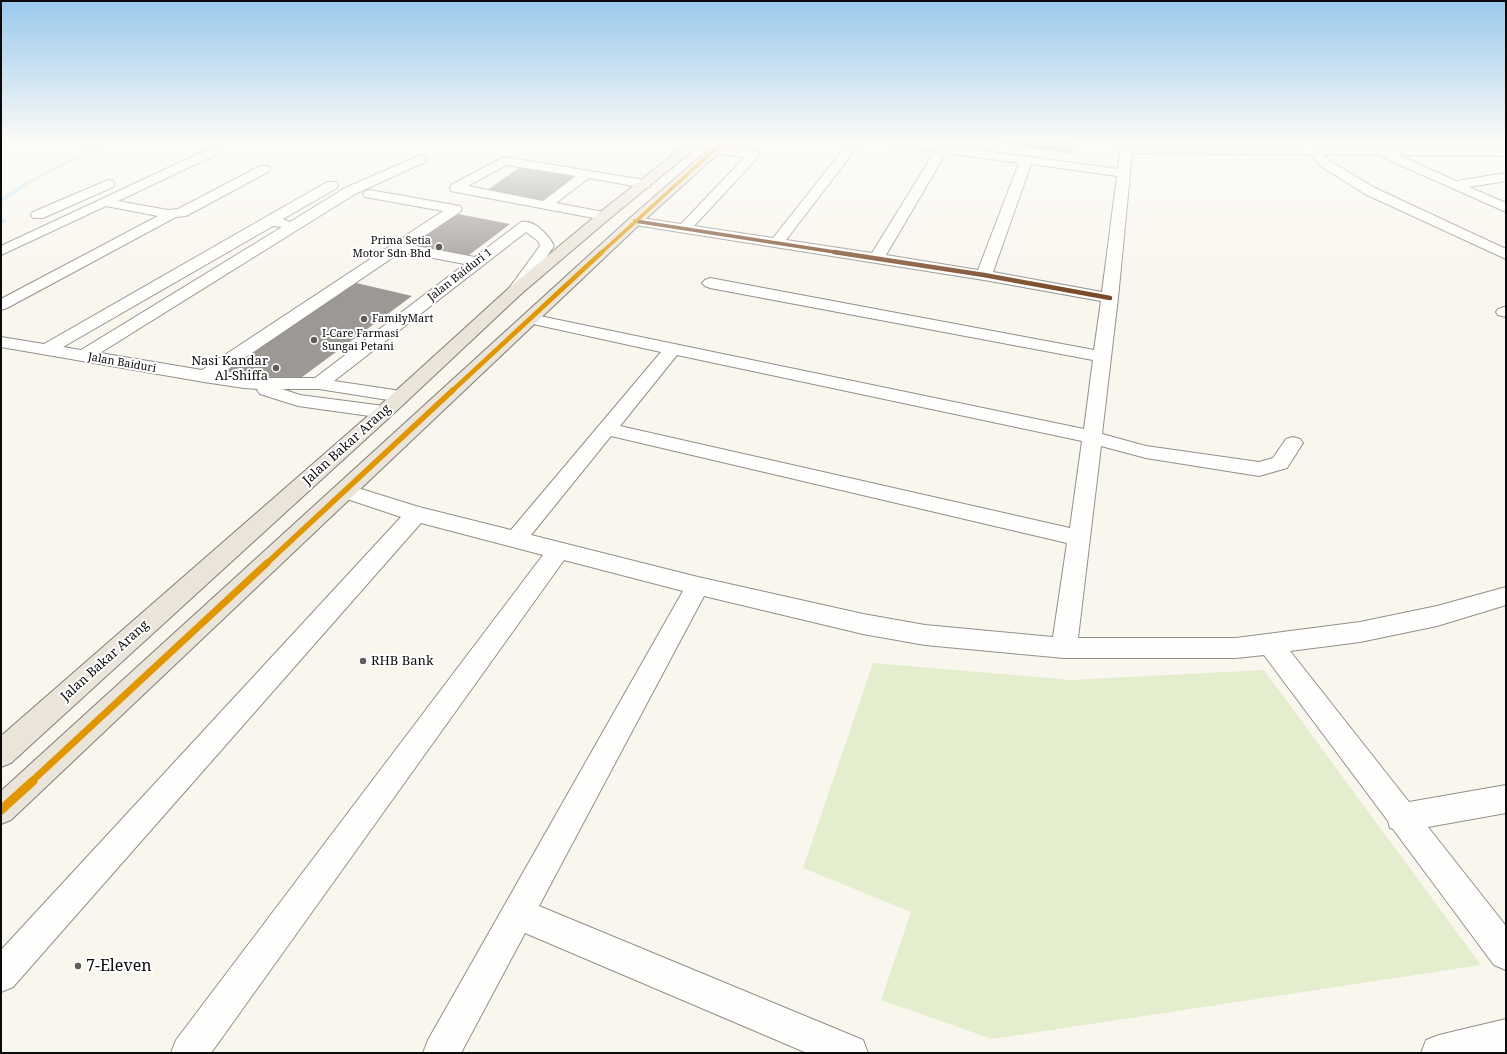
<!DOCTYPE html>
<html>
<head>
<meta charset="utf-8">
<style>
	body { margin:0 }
	#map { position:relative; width:1507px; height:1054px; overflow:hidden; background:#f9f6ee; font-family:"Noto Serif",serif }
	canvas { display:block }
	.frame { position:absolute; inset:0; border:2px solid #0a0a0a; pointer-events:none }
</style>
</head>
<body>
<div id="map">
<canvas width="1507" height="1054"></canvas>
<div class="frame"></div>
</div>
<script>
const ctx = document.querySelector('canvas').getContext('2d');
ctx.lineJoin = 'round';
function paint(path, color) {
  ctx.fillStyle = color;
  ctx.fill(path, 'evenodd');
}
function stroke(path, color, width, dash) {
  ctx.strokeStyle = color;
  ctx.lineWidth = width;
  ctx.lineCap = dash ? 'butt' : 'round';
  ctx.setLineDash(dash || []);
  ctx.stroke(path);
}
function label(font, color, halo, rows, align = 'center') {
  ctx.font = font + ' "Noto Serif",serif';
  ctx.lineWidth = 4;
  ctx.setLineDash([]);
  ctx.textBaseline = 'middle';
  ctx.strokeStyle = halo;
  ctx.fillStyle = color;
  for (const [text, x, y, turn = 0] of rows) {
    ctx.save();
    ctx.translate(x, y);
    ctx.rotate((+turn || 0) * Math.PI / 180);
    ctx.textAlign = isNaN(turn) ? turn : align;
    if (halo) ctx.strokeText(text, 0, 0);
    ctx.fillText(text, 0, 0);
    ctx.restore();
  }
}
const green = new Path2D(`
	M873,663L1071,680L1264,670L1481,965L992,1039L881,1000L911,912L803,868Z`);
const stream = new Path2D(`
	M103,142H110L29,184L1,203V198L25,182Z
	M1,218L7,221L1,225Z`);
const building = new Path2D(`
	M990,142H1074L1071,154Z
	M520,167L578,174L544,202L483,193Z
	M453,213L510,224L465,258L401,249Z
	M352,282L412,296L298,380L219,371Z`);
const minor = new Path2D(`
	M849,142H861L786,240L872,253L935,151L890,145L884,142H919L1118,169L1121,142H1133L1132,146L1302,147L1301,145L1303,143L1310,142L1316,147L1506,148V156L1398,155L1456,181L1506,173V181L1469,187L1506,203V212L1382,157L1380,155L1323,154L1330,161L1375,188L1506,249V259L1365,194L1322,167L1309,154L1132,153L1118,298L1102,434L1146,446L1259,462L1273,458L1286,439L1293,437L1300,439L1303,443L1287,468L1259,476L1146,458L1101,446L1078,638H1236L1360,622L1437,606L1506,587V605L1437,626L1360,642L1290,651L1409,802L1506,785V813L1428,827L1506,926V970L1494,965L1393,829L1390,828L1388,821L1264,655L1236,658H1064L925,645L863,634L704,596L539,906L863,1040L868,1053H807L525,933L461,1053H423L428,1040L683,591L564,560L211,1053H171L176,1040L543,555L421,523L13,987L1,992V950L401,517L338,496L334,491L338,486L345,484L419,507L511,530L661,352L524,322L522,319L524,316L530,314L1084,429L1093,360L710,288L705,286L702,283L705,280L710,278L1094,350L1101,301L984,280L635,225L630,224L628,221L630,218L635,217L681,224L745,157L710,153L708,150L710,147L714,146L754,151L758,152L760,155L694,226L773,238ZM946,153L1019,163L978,270L886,255ZM1031,164L1117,176L1102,292L993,272ZM677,355L1082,441L1070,528L620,426ZM611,436L1067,543L1053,637L925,625L863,614L698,577L531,535Z
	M211,148L215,149L217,152L215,155L118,201L168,210L178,209L260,166H268L270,169L268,172L186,216L176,217L7,308L1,310V299L158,216L106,206L1,255V246Z
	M421,155L425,156L427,159L425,162L355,194L100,353L202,370L443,211L365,197L363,194L365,191L370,190L460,206L462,209L460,212L411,245L475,257L521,222C534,219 549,235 554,246L521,294L515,296L509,294L507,291L540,246L538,241L526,232L334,381L408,392L410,396L408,400L401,402L319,389H282L300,395L384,406L391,408L393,412L391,416L384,418L298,406L260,394L257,390L258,389L244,388L204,382L1,347V337L44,344L327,182H337L338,185L337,188L283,219L290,222L345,188ZM273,226L282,227L81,350L63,347ZM401,252L465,264L315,378H244L221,374Z
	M504,157L645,180L650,181L651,184L650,187L645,188L589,178L556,203L609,213L611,216L609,219L604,220L456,192L451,191L450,188L451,185ZM506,165L576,176L543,201L468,186Z
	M108,180L113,181L114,184L113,187L43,218H33L31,215L33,212Z
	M1504,307H1506V317L1498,315L1496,312L1498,309Z
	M1506,1019V1053H1421L1426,1040L1439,1035Z`);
const major = new Path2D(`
	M689,142H703L609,219L521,294L391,416L11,763L1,767V736L377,408L509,288L599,213Z
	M717,142H731L640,224L11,820L1,824V791L630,218Z`);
const bus1Far1 = new Path2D(`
	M635,221L841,253`);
const bus1 = new Path2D(`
	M834,252L984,275L1110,298`);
const bus2Far4 = new Path2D(`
	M601,253L714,150L725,142`);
const bus2Far3 = new Path2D(`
	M452,391L602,252`);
const bus2Far2 = new Path2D(`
	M266,564L453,390`);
const bus2Far1 = new Path2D(`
	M31,782L267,563`);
const bus2 = new Path2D(`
	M1,810L33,781`);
const markers = [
	[439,247,4,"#5e5d5a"],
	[364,319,4,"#5e5d5a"],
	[314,340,4,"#5e5d5a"],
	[276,368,4,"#5e5d5a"],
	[363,661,4,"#5e5d5a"],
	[78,966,4,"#5e5d5a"]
];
const farPoinames = [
	["Prima Setia",431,241,"right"],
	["Motor Sdn Bhd",431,254,"right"],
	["FamilyMart",372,319],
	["I-Care Farmasi",322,334],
	["Sungai Petani",322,347]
];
const farStreetnames = [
	["Jalan Baiduri 1",460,275,-38],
	["Jalan Baiduri",122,363,10]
];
const poiNames = [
	["Nasi Kandar",268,361],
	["Al-Shiffa",268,376],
	["RHB Bank",371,661,"left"]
];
const streetNames = [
	["Jalan Bakar Arang",347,445,-42],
	["Jalan Bakar Arang",105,661,-42]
];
const nearPoinames = [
	["7-Eleven",86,966]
];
paint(green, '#e5edcf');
paint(stream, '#c5e8f2');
paint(building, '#9c9894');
stroke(minor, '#92908d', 2);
stroke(major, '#7f7e7a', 2);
paint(minor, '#fefefc');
paint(major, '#ebe4d8');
stroke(bus1Far1, '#7a4b2a', 3.5);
stroke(bus1, '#7a4b2a', 4.5);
stroke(bus2Far4, '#df9601', 3.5);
stroke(bus2Far3, '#df9601', 4.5);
stroke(bus2Far2, '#df9601', 5.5);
stroke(bus2Far1, '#df9601', 7);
stroke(bus2, '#df9601', 9);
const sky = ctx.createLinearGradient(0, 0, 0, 290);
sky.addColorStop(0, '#9ac9ec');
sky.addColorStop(0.49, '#fcfbf7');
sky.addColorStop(1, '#fcfbf700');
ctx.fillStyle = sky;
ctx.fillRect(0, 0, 1507, 290);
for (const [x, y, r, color] of markers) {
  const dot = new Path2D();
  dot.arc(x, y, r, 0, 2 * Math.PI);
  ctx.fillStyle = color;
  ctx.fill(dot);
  stroke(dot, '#fff', 1.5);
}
label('11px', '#0a0a0a', '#fff', farPoinames, 'left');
label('11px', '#0a0a0a', '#fff', farStreetnames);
label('13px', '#0a0a0a', '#fff', poiNames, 'right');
label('13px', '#0a0a0a', '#fff', streetNames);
label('16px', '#0a0a0a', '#fff', nearPoinames, 'left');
</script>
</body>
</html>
